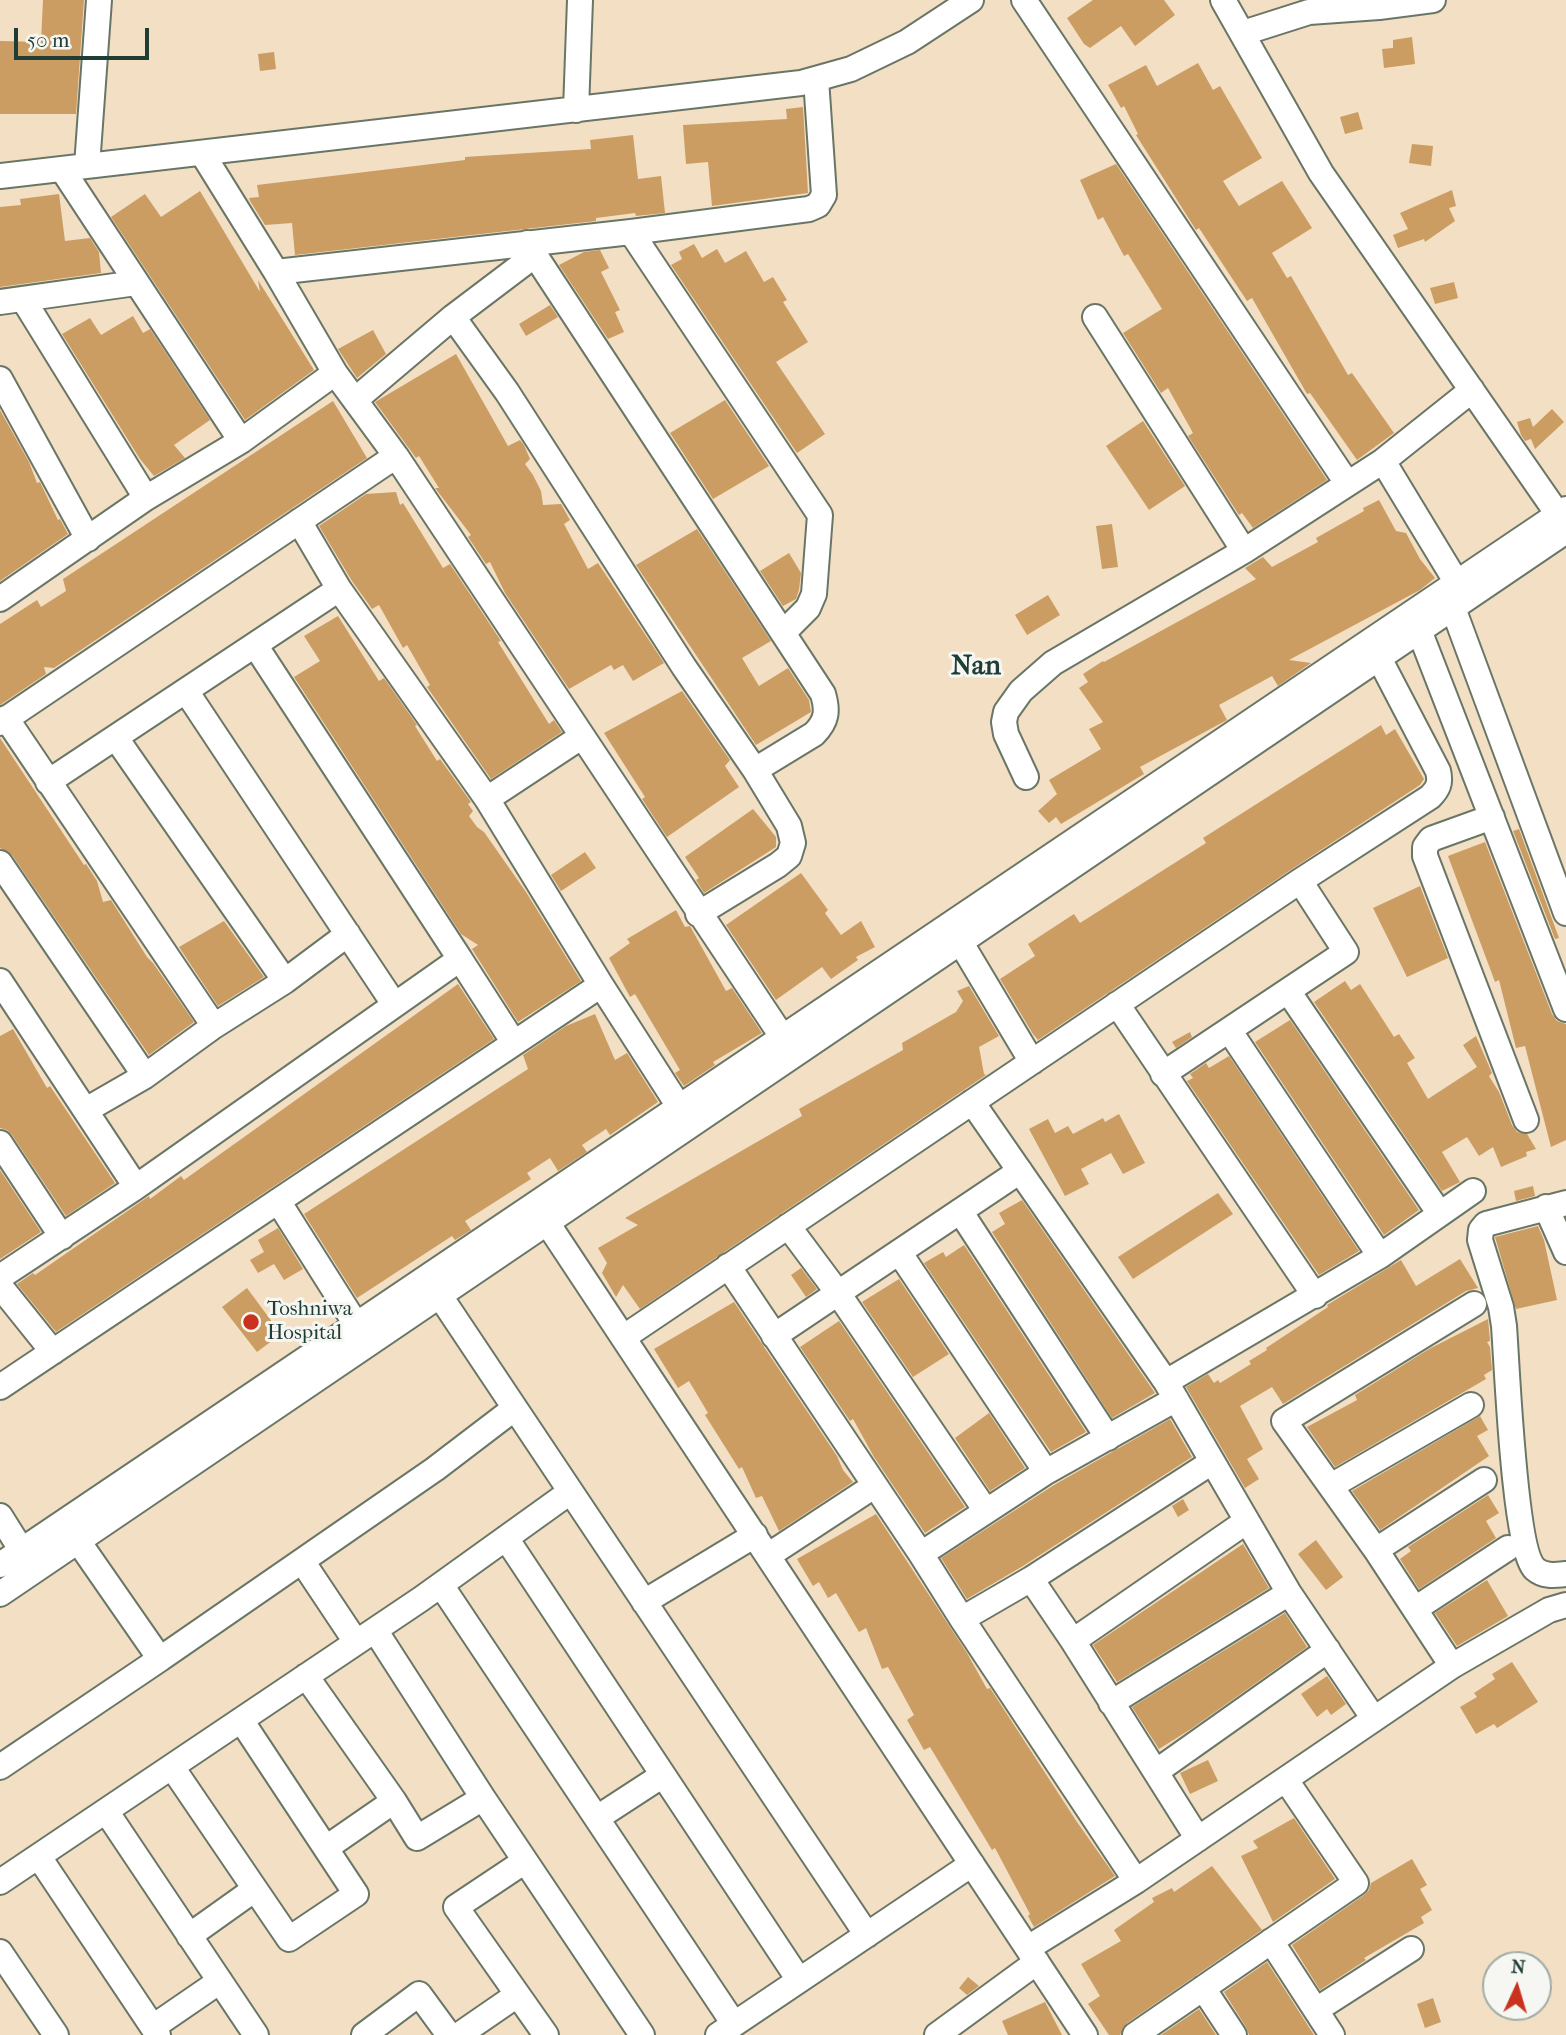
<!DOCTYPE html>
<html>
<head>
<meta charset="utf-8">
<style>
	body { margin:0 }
	#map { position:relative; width:1566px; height:2035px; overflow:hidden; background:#f3dfc4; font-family:"IM FELL French Canon",serif }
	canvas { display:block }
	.north { position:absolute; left:1482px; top:1951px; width:70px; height:70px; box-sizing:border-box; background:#f6f6f2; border:2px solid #a0aca6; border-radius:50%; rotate:4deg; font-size:19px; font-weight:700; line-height:28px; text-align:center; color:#1f3d34 }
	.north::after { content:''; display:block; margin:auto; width:24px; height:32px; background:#c8321e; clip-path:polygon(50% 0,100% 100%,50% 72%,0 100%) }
	.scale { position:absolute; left:14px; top:28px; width:135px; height:32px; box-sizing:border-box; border:4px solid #1f3d34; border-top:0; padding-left:9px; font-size:21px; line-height:24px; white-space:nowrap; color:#1f3d34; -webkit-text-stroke:5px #f6f6f2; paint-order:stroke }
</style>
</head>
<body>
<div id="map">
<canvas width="1566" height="2035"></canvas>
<div class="north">N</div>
<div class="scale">50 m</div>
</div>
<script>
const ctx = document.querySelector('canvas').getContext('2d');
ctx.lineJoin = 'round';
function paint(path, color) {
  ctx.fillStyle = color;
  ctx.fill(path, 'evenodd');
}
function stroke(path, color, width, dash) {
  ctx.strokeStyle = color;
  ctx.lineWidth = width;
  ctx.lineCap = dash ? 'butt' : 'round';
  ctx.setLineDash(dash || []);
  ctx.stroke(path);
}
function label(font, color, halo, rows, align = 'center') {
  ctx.font = font + ' "IM FELL French Canon",serif';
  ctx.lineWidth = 6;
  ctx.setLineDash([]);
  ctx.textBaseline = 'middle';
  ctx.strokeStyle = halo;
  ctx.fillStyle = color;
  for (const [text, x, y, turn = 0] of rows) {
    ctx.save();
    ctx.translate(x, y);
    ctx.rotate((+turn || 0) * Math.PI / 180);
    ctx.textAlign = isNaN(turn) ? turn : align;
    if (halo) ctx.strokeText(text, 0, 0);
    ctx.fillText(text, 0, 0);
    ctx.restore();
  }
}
const building = new Path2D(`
	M43,0H84L76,114H0V41L41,42Z
	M1093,0H1164L1175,15L1135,46L1121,26L1090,48L1084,44L1067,18Z
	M1412,37L1415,64L1384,68L1382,49L1393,48V40Z
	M274,52L276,69L260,71L258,54Z
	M1198,63L1213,90L1220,86L1262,158L1223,181L1239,206L1282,181L1312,228L1272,253L1287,278L1291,276L1348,375L1352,373L1394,433L1357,460L1310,393L1307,394L1252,298L1247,301L1199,228L1196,230L1136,135L1138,134L1124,106L1121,108L1108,85L1146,65L1157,86Z
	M803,107L808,193L712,206L708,162L686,164L683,125L787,119L786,109Z
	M1358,112L1363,129L1345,134L1340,117Z
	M633,135L638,179L661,176L665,213L636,216L635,213L596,218V221L295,255L292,223L265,225L250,201L249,198L259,197L257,185L465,160V157L591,149L590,140Z
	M1412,144L1433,146L1431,166L1409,163Z
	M1116,164L1327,480L1253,528L1242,513L1239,515L1188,436L1193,433L1168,388L1161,393L1123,333L1162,309L1128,254L1124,256L1103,217L1098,220L1080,180Z
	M1452,190L1456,206L1449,208L1455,221L1425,242L1424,239L1398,248L1393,235L1408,229L1400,213Z
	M200,191L260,292L258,280L314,370L245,420L111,217L145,194L161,217Z
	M59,194L65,241L90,238L99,252L101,273L0,287V207L21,205L20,199Z
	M694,244L702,258L717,249L725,263L746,251L764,282L773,277L787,300L783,302L808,342L776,362L825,434L797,453L671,265L682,259L679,252Z
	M600,250L609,268L601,272L620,310L615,312L624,332L608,339L559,265L584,252Z
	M1454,282L1458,298L1435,304L1430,288Z
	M550,305L558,317L526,336L519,324Z
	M133,316L143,333L150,329L210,420L174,445L185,458L154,476L140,459L62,334L90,318L101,335Z
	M373,330L386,354L357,378L338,349Z
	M456,354L508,446L520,440L524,445L530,459L525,464L533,475L541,491L543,505L561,504L570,520L564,524L588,569L598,563L664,663L633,681L623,665L614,670L611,665L569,689L505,593L490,562L486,564L468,537L471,535L435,488H439L419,456L416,458L375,402Z
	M725,400L769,466L713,499L670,433Z
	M333,401L367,458L54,668L44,667L46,674L0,705V624L37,600L41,607L66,591L63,579Z
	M1552,409L1564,422L1535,449L1531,439L1525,441L1521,435L1517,422L1530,418L1533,427Z
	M0,410L29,462L37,483L40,482L58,520L60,519L68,534L0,581Z
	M1143,421L1185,486L1149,510L1106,446Z
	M396,492L400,505L403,503L443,568L450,564L501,641L498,642L549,724L554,720L562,732L491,779L427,687L430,685L407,645L403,648L379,605L372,609L352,581L319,526L366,494Z
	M1379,500L1396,531L1406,533L1420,559L1435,578L1420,590L1289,660L1311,663L1278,686L1272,676L1219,705L1227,720L1140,767L1144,774L1061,824L1056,817L1049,823L1038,811L1057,794L1049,780L1101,749L1089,729L1103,722L1079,688L1088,682L1083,674L1103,661L1104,662L1256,579L1245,568L1263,557L1272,567L1318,542L1316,538L1364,511L1363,508Z
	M1112,524L1118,567L1102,569L1096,526Z
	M697,529L771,641L742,658L759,686L788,668L809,700L811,712L756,745L636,565Z
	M789,553L801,573L799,590L796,599L783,606L760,571Z
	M1048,595L1060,615L1027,635L1015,615Z
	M338,616L379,681L384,678L417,725L415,726L437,761L440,759L471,802L468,804L473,811L469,816L477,827L484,832L526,892L581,981L518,1022L472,949L478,945L461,934L294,677L320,661L304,636Z
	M682,691L730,760L725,766L739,787L667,837L642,799L645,797L604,733Z
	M1381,725L1386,735L1395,729L1424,779L1420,785L1292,869L1038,1040L1033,1034L1000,979L1035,956L1028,944L1074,914L1080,923L1206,843L1203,838Z
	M0,738L84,865L86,864L97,881L103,902L111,900L147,957L153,963L194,1022L149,1055L12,855L0,848Z
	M753,809L776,837V847L704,893L696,880L699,878L685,857Z
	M1519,829L1552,919L1559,938L1555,939L1513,831Z
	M1485,842L1552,1014L1557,1021L1566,1024V1140L1551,1147L1525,1046L1516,1048L1499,980L1495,982L1448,856Z
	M585,852L596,868L561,891L551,875Z
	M801,873L828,910L825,913L841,935L861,921L875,947L856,957L858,960L831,979L822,967L776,1000L726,925Z
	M1420,886L1448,958L1407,977L1373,908Z
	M676,910L685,927L690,926L726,991L732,988L762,1033L713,1062L715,1065L684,1086L675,1073L680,1070L635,994L630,997L609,958L630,943L627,939Z
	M224,921L264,977L218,1006L179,947Z
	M1345,981L1351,990L1360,984L1394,1037L1399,1034L1415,1058L1407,1063L1428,1099L1477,1067L1463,1045L1476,1036L1492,1073L1489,1076L1499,1092L1512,1125L1517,1132L1527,1134L1536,1149L1526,1152L1527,1156L1501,1167L1493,1147L1479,1156L1467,1137L1442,1152L1460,1182L1442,1191L1314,1002Z
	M458,984L494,1039L56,1332L17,1284L33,1273L35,1275L149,1196L150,1199L181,1176L184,1180Z
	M969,986L999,1036L979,1047L984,1074L986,1075L640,1309L623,1285L616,1297L602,1273L607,1263L598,1248L638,1225L625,1218L802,1116L799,1109L903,1050L902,1043L956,1012L963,1001L957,991Z
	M595,1014L615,1060L627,1053L658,1102L610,1135L606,1129L582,1145L587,1152L558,1171L550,1158L527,1173L531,1179L465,1221L471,1230L455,1240L452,1236L357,1298L304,1214L528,1069L523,1055L566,1026Z
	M1290,1020L1419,1210L1384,1235L1255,1042Z
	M13,1029L47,1088L50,1086L115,1183L66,1216L12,1135L7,1130L0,1128V1036Z
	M1190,1032L1192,1037L1176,1048L1172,1042Z
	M1229,1056L1359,1251L1319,1275L1187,1081L1193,1078L1190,1074L1206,1063L1209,1068Z
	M1119,1114L1145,1163L1123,1174L1111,1153L1081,1169L1089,1184L1065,1196L1029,1129L1048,1119L1055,1133L1068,1126L1073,1134L1103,1118L1105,1122Z
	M0,1170L41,1232L0,1259Z
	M1533,1186L1535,1196L1516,1201L1514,1191Z
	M1218,1193L1233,1214L1133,1279L1118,1257Z
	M1022,1200L1155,1393L1112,1418L992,1232L1005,1224L999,1213Z
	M1538,1226L1544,1240L1557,1300L1516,1309L1495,1237Z
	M278,1228L303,1269L284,1280L274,1264L258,1273L250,1260L264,1252L258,1240Z
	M964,1245L1086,1432L1051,1452L924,1263L943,1252L946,1257Z
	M1460,1259L1478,1288L1466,1291L1283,1404L1272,1387L1240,1406L1263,1449L1247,1459L1259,1479L1245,1488L1186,1387L1208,1374L1214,1383L1218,1380L1220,1383L1251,1364L1249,1361L1267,1350L1266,1348L1328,1307L1327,1305L1401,1260L1416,1286Z
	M801,1268L817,1289L806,1297L791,1275Z
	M899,1279L949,1354L913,1377L862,1302Z
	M247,1288L281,1334L257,1352L222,1307Z
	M734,1302L837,1456L843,1470L853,1482L779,1531L762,1496L756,1498L742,1467L739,1469L705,1415L708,1413L689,1381L678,1388L654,1349Z
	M1488,1319L1490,1341L1487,1342L1490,1347L1492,1370L1484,1375L1486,1379L1335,1467L1307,1427L1357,1400L1355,1395L1429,1349Z
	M839,1321L965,1507L925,1533L874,1457L853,1419L850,1421L800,1347Z
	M989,1413L1025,1468L990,1491L955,1438Z
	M1480,1416L1488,1430L1477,1436L1489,1456L1380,1530L1352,1491Z
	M1170,1419L1192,1457L1023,1566L967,1599L941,1558L1054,1485Z
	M1488,1495L1499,1513L1486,1521L1496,1538L1419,1589L1400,1559L1411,1551L1408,1547Z
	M1183,1499L1189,1510L1178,1517L1172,1506Z
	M876,1514L967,1653L987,1689L990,1688L1077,1822L1115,1876L1034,1927L1028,1916L1030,1914L995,1848L992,1850L930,1747L924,1750L907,1720L914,1715L888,1667L882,1669L866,1628L859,1632L836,1593L828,1598L819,1582L813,1586L797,1559Z
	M1316,1540L1343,1577L1326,1590L1298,1554Z
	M1243,1544L1269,1588L1117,1682L1093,1645Z
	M1487,1580L1508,1616L1457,1646L1435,1613Z
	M1285,1613L1307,1647L1191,1729L1159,1749L1132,1707Z
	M1512,1662L1538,1702L1497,1728L1494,1724L1476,1734L1460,1707L1477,1697L1474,1693L1495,1679L1492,1674Z
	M1327,1676L1346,1704L1331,1715L1327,1709L1317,1717L1301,1694Z
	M1208,1760L1218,1781L1190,1794L1180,1773Z
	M1294,1818L1335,1879L1273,1922L1241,1856L1258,1848L1253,1841Z
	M1412,1859L1427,1885L1420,1889L1432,1910L1421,1917L1424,1923L1364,1958L1366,1960L1320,1990L1292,1945L1364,1895L1369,1890L1371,1883Z
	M1212,1866L1262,1930L1127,2023L1120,2035H1109L1088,2004L1100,1996L1081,1964L1121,1941L1114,1930L1154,1902L1152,1898L1172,1888L1174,1892Z
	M1267,1962L1314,2035H1249L1246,2027L1224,1992Z
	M968,1977L979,1986L967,1995L959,1988Z
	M1433,1998L1441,2022L1425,2028L1417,2004Z
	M1045,2002L1062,2035H1008L1002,2021Z
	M1199,2009L1216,2035H1161Z`);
const minor = new Path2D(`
	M1024,0L1347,483
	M1223,0L1321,173L1566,526
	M1243,33L1309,12L1379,7L1433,0
	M576,110L580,0
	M202,153L276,272L335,373L396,456L791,1050
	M87,166L99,0
	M62,169L241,441
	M0,176L801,83L851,69L907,42L971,0
	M631,232L820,515L814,594L808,608L783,633
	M527,243L823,694C828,711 827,721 814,734L755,770
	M276,272L631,232L809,209L818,205L824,195L816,79
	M23,299L146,498
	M0,302L136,283
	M453,317L507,392L684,667L755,770L789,826L793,843L789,856L778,865L698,914
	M1095,317L1244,551
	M0,379L88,539
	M355,400L453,317L535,255
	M1383,461L1457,583
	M299,521L339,589L487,799L601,985L687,1119
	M0,599L146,498L241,441L335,373
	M1453,608L1566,913
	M1419,630L1566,1009
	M255,645L460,959
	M186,691L394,1004
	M6,718L214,1026
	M0,723L396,456
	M116,738L285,981
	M1026,777L1006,734L1004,722L1006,712L1021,691L1053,663L1244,551L1383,461L1472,390
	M48,782L339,589
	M487,799L581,737
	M1492,817L1431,839L1425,847V856L1526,1120
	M0,863L145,1076
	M961,943L1032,1062
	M0,981L136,1187
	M1288,991L1440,1214
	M1117,1004L1315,1296
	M1229,1030L1380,1256
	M1163,1074L1346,952L1300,881
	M972,1102L1166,1382L1289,1593L1374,1719
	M86,1110L145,1076L214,1026L285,981L348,934
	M0,1143L62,1237
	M278,1201L364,1337
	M1566,1203L1486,1224L1481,1230L1480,1240L1501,1307L1504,1326C1507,1365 1514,1549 1535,1569C1544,1577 1556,1575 1566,1574
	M1546,1207L1566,1252
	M960,1211L1108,1438
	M548,1224L1085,2035
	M788,1226L838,1293L986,1511
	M899,1252L1046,1472
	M728,1266L921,1554L962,1619L1136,1881
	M0,1277L136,1187L460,959L514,1043
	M0,1286L53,1352
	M440,1296L867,1935
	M774,1336L1020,1171
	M624,1337L1300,881L1430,797C1438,789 1441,783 1438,771L1379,658
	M1166,1382L1380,1256L1473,1191
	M0,1387L601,985
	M1331,1486L1471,1405
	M0,1516L22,1551
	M506,1538L799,1980
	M1376,1550L1484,1480
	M921,1554L1046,1472L1176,1399
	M769,1555L874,1486
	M302,1561L356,1642
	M0,1565L1566,509
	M1031,1579L1212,1462
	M441,1585L734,2024
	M0,1594L1566,531
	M644,1602L755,1535
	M1415,1609L1508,1548
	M962,1619L1031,1579L1073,1641L1198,1839
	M375,1630L483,1798L417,1838L394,1801
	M1073,1641L1247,1521
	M160,1659L435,1469L515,1408
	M1452,1666L1376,1550L1284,1421L1474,1304
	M306,1676L394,1801L326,1848
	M1111,1703L1289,1593
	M0,1767L160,1659L78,1541
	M172,1767L289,1939L356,1894L241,1720
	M1157,1771L1328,1650
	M483,1798L642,2035
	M106,1811L256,2035
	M597,1818L663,1775
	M39,1857L158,2035
	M525,1861L456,1907L546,2035
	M0,1882L421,1599L570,1492
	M189,1936L255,1889
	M1271,1941L1332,2035
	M1028,1948L1136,1881L1452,1666L1549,1610L1566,1605
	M0,1952L56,2035
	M1203,1988L1234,2035
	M1316,2010L1411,1949
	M153,2027L220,1981
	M364,2035L419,1994L449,2035
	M459,2035L517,1995
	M718,2035L972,1864
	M937,2035L1037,1962
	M1135,2035L1356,1883L1286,1780`);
const markers = [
	[251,1322,9,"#c8321e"]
];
const poiNames = [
	["Toshniwa",267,1310],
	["Hospital",267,1334]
];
const districtNames = [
	["Nan",976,667]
];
paint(building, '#cb9d63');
stroke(minor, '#697666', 28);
stroke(minor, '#fff', 24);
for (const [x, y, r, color] of markers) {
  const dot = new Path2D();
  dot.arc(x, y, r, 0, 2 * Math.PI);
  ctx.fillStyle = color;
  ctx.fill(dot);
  stroke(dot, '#f6f6f2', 2.5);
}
label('21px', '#1f3d34', '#f6f6f2', poiNames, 'left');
label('bold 28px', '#1f3d34', '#f6f6f2', districtNames);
</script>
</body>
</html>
